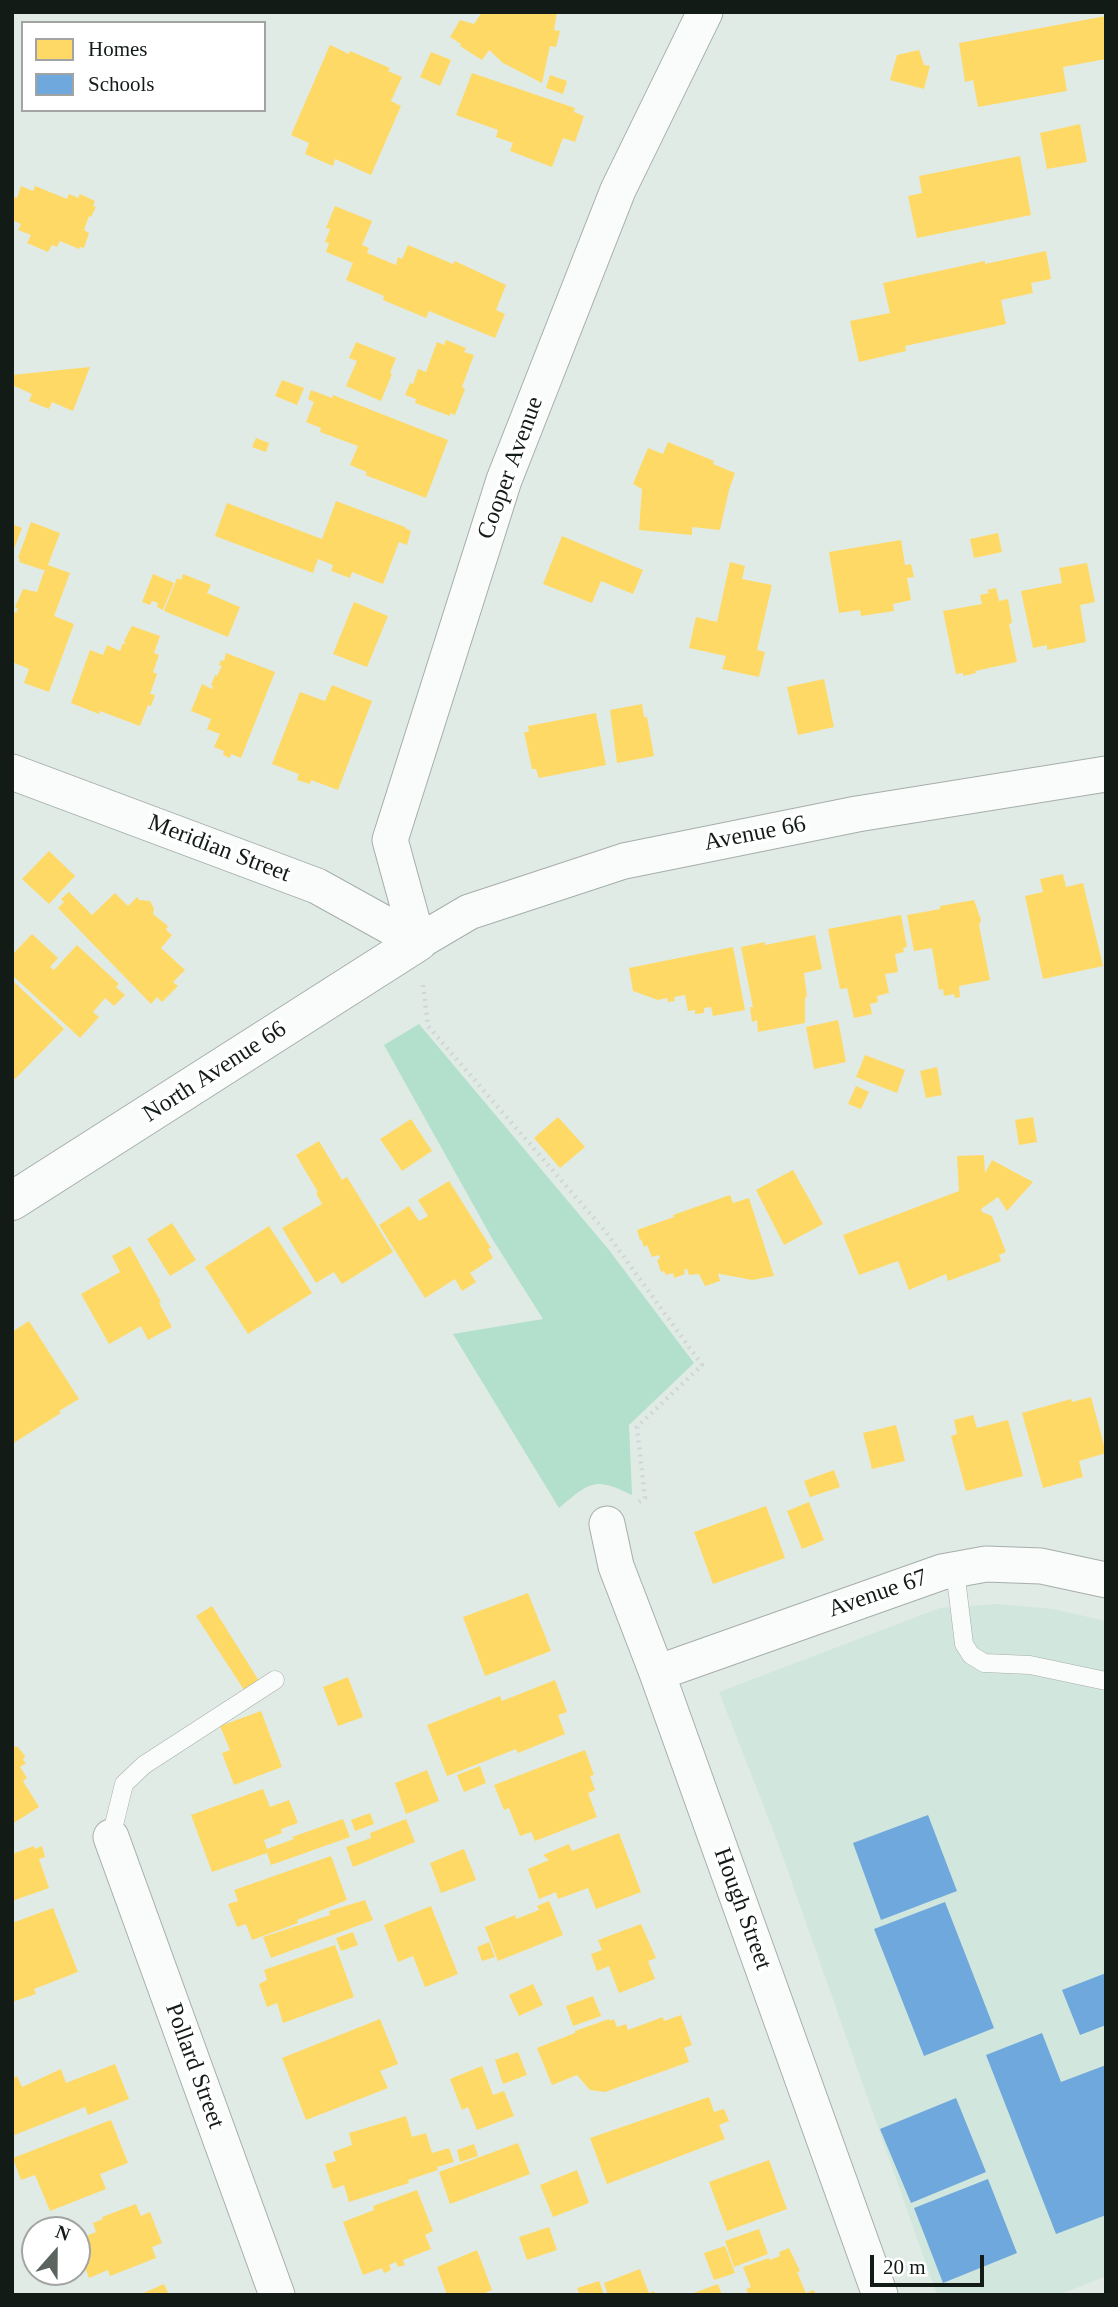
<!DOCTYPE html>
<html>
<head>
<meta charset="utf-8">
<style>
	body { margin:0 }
	#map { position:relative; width:1118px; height:2307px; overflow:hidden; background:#e0ebe6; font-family:"Times New Roman",serif }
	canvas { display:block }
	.frame { position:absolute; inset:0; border:14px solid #131b17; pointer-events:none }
	.legend { position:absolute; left:21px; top:21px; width:245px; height:91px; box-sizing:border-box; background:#fff; border:2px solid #a1a4a2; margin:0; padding:9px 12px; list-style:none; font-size:21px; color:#131b17 }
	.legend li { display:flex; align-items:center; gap:14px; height:35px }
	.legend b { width:35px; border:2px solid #a1a4a2 }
	.north { position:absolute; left:21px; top:2216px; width:70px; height:70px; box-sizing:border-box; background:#fff; border:2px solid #a1a4a2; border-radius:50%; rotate:21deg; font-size:19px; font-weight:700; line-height:28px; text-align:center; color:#131b17 }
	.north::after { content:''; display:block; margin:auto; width:24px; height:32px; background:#5b645f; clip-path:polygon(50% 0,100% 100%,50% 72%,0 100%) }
	.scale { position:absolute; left:870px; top:2255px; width:114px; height:32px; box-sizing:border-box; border:4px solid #131b17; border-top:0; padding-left:9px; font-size:21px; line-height:24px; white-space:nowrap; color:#131b17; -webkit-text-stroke:5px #fff; paint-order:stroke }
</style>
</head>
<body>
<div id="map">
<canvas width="1118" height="2307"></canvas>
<div class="frame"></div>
<ul class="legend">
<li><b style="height:19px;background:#ffd966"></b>Homes</li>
<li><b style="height:19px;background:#6fa8dc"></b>Schools</li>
</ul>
<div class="north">N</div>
<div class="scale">20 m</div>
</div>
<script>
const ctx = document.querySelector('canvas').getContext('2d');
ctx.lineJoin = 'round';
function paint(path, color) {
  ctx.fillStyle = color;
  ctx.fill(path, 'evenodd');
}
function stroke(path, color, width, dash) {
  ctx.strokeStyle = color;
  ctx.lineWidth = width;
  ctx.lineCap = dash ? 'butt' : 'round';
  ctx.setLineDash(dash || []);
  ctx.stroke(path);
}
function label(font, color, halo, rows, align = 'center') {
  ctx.font = font + ' "Times New Roman",serif';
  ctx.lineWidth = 7;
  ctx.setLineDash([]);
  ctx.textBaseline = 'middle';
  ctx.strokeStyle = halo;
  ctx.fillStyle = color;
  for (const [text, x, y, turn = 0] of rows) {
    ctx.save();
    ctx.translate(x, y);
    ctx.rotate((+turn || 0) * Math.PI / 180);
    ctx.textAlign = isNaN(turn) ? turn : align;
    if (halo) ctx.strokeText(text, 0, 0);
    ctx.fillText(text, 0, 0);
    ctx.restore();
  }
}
const built = new Path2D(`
	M997,1604L1053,1609L1106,1621V2276L1059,2295H937L777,1840L719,1692L940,1608Z`);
const green = new Path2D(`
	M419,1024L609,1250L694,1363L629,1425L632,1495C594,1476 590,1482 559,1508L453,1334L543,1319L493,1240L384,1045Z`);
const homes = new Path2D(`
	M482,12H557L554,30L560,31L556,47L550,46L542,83L503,63L489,50L482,60L460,46L461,44L450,37L460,20L474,24Z
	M1106,16V59L1063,67L1067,91L978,107L973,80L965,82L959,43Z
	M330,45L349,54L350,51L390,68L388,71L402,77L391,101L401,106L371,175L335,159L333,166L305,154L309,143L291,135Z
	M919,50L924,65L930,66L924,89L890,80L897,55Z
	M431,52L451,60L440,86L420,77Z
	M472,73L575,108L574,112L584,116L575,142L563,138L552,167L510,151L513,143L496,137L498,130L456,115Z
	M550,75L567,81L563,94L546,88Z
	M1080,124L1087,162L1047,169L1040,133Z
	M1020,156L1031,215L917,238L908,196L922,193L919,176Z
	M21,186L33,191L35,186L67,199L69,194L78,198L80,194L95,201L93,206L96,207L91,217L89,216L84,230L89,233L84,248L80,247L79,249L60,241L57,247L52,245L48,252L27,243L31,235L18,230L21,224L12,220V202L14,197L17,198Z
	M335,206L372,221L362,245L369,248L367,253L396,265L398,257L402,259L408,245L453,264L455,261L506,285L496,310L505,314L495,338L429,311L426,318L383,300L384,296L346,280L353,263L326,252L329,243L325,242L330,229L326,228Z
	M1046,251L1051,279L1031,283L1033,293L1001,300L1006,324L905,346L906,351L859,362L850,321L890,313L883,283L985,261V264Z
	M446,340L466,348L464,352L474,355L462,387L465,389L455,415L450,413V416L415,403L416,399L405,395L410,383L413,384L418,369L426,372L437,342L444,345Z
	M356,342L396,358L390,373L392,374L381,401L346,386L357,361L349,358Z
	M90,367L73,411L52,402L49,409L29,401L32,394L12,385V375Z
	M282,380L304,388L297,405L275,396Z
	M311,390L332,398L333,395L448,440L426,498L365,475L367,472L350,465L358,446L320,432L321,428L306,422L314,402L308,399Z
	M256,438L269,443L266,452L252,447Z
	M668,442L714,461L713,464L735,473L729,490L720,530L692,527V535L639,530L642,489L633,484L648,448L663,454Z
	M336,501L405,527V528L411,531L407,545L399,542L383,584L352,572L350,578L331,571L333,565L318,559L313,573L215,536L227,503L322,539Z
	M31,522L60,533L48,565L70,573L54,616L74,624L49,692L24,683L29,669L12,662V611L16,613L18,609L15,607L23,589L37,592L45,569L43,570L19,562L20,559L18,558Z
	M12,524L22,528L12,554Z
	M998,533L1002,552L974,558L970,539Z
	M562,536L643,570L633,594L601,581L592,603L543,584Z
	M901,540L905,565L911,564L914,577L907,578L911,600L893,604L894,611L861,616L860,610L839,613L829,552Z
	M730,562L745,566L742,579L772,585L757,650L765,652L759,677L722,669L726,656L689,648L696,617L717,622Z
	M1087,563L1095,602L1080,605L1086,642L1047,650V645L1033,648L1021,591L1062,583L1059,568Z
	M153,574L174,583L163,610L157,607L158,603L152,601L150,605L142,602Z
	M183,574L211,585L207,593L240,607L228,637L164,611L177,578L181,580Z
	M996,588L999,601L1008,599L1012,623L1009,624L1017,662L975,671L976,673L963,676V673L956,674L943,611L982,604L980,595L989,593L987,590Z
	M354,602L388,616L367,667L333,654Z
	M132,626L160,636L154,653L159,655L153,672L157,674L150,694L155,695L151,706L148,705L140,726L100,711L99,714L71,703L90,650L103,655L107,645L120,651L123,643L126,644L124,641Z
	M226,653L275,672L241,758L231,754L230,758L223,755L224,751L214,747L220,734L207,729L211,719L191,711L202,684L212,689L213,686L211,685L215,675L217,676L222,666L219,665L221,660L224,661Z
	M824,679L834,727L798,735L787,687Z
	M332,685L372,701L338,790L311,780L310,784L297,780L299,774L272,764L300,692L325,701Z
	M642,704L644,717H647L654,756L617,763L610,710Z
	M596,713L606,765L539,778L536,769H532L524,732H529L528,726Z
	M49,851L75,876L49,904L22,879Z
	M1063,874L1066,887L1083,883L1103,966L1043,979L1025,896L1043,892L1040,879Z
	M69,892L92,915L115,893L128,906L137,897L139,900L150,901L154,909L153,914L168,926L166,930L172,935L161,948L185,970L173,982L178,986L162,1002L157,997L151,1004L58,908L64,902L61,899Z
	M974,900L981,920L979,925L990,980L959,986L960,997L955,998L954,994L944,996L943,989L939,990L932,948L914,951L907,915L940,909V906Z
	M901,915L907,947L903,948L904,952L895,954L898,972L885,974L889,993L877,996L878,1002L870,1004L872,1014L854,1018L847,988L840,989L828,929Z
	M32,934L58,958L50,967L54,970L77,945L119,984L116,987L125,995L114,1006L105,998L93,1012L99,1017L80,1038L12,975V955Z
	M815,935L822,969L804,973L807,997H805V1023L758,1032L757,1020L752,1022L750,1007H753L741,947L765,942V945Z
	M733,947L745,1010L713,1016L711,1007L704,1008V1013L695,1014V1010L688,1011L685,995L674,997L675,1001L668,1002L667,998L658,1000L633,991L629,968Z
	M12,980L64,1029L15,1079L12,1076Z
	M838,1020L846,1062L814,1069L806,1027Z
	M865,1055L905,1070L897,1093L856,1077Z
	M937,1067L942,1095L926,1098L920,1071Z
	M856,1086L869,1092L861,1109L848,1104Z
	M558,1117L585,1147L560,1168L534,1138Z
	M1033,1117L1037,1142L1019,1145L1015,1120Z
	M411,1119L432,1151L402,1171L380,1139Z
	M319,1141L342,1180L347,1177L393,1252L342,1284L334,1272L316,1283L282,1228L322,1204L316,1193L318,1192L296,1155Z
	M984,1155L985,1173L992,1160L1033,1182L1007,1211L998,1197L981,1209L982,1212L992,1216L1006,1252L999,1255L1001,1261L948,1281L946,1274L909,1290L898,1261L859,1275L843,1235L959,1191L957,1156Z
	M793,1170L823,1224L784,1245L756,1190Z
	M449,1181L491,1248L488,1249L493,1258L470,1273L476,1282L462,1291L455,1279L425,1298L379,1225L409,1206L419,1221L428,1216L418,1200Z
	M730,1195L733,1203L749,1198L774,1276L752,1280L720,1274H718L720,1281L705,1286L699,1274L689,1275L687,1269H684L685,1274L674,1278L673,1273L666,1275L664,1271L661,1272L657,1260L660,1258L659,1255L652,1257L647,1245L644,1247L641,1239L640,1240L637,1230L674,1217L673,1215Z
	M172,1223L196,1260L170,1276L147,1239Z
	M269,1226L312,1293L248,1334L205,1267Z
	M130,1246L161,1302L159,1303L172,1327L148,1340L141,1326L109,1344L81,1294L120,1272L112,1256Z
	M29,1321L79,1399L59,1411L61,1413L12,1444V1332Z
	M1091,1397L1106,1453L1079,1461L1083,1477L1043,1488L1022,1413L1071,1399L1072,1402Z
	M973,1415L977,1428L1008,1420L1023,1476L966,1491L951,1436L957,1434L954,1420Z
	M896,1425L905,1461L872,1469L863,1433Z
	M834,1470L840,1487L810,1497L804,1481Z
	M809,1502L824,1540L802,1549L787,1511Z
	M766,1506L785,1558L713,1584L694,1532Z
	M528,1593L551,1651L485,1676L463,1617Z
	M212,1606L261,1684L246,1693L196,1616Z
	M348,1677L363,1717L338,1726L323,1687Z
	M555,1680L567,1712L558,1715L565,1734L518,1753L516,1749L447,1776L427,1725L500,1696L502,1701Z
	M261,1711L282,1767L234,1785L222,1753L230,1750L220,1726Z
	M12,1746L18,1747L25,1756L23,1760L26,1763L20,1767L27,1778L23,1781L39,1807L12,1824Z
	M585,1750L594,1775L590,1776L595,1790L588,1793L597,1817L535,1841L531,1832L520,1836L509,1808L504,1810L494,1785Z
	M480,1766L486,1783L464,1792L457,1775Z
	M427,1770L439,1801L406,1814L395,1783Z
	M263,1789L270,1807L289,1800L298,1823L281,1829L282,1833L264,1840L267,1849L294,1839L292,1837L343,1819L350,1837L271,1865L267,1853L212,1872L191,1815Z
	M370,1813L374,1824L355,1831L351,1820Z
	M406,1819L415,1842L353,1867L346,1847L371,1838L370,1833Z
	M619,1833L641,1892L596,1909L588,1888L558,1899L556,1892L539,1899L528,1869L549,1860L543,1855L569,1844L572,1851Z
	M34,1846L35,1849L42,1846L45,1857L39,1859L49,1888L12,1901V1854Z
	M464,1849L476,1880L441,1893L430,1863Z
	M331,1856L347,1900L297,1920L298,1923L252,1940L246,1924L237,1927L228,1904L238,1901L234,1890Z
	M365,1900L373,1920L271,1958L263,1937L330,1915L329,1911Z
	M549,1901L563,1935L498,1961L485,1927L515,1915L516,1919L539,1910L537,1906Z
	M431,1906L458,1974L425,1987L413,1956L398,1962L384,1925Z
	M53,1908L78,1972L34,1989L36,1994L12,2002V1923Z
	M641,1924L656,1958L648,1961L655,1979L619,1993L609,1966L597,1971L591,1954L602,1950L598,1940Z
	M353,1932L358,1945L341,1951L336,1938Z
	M489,1942L495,1957L482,1961L477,1947Z
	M335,1945L354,1997L283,2023L277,2003L267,2007L259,1984L267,1980L264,1970Z
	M533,1984L543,2005L519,2016L509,1995Z
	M593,1996L601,2016L573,2026L566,2006Z
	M681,2015L692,2045L684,2048L689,2062L605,2092L590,2090L577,2075L552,2085L537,2048L575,2033V2031L609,2019L610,2021L614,2019L617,2027L626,2024L628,2030L663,2017L664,2021Z
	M380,2019L398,2064L380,2071L388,2088L306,2120L282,2058Z
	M518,2052L527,2075L503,2084L495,2060Z
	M115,2064L129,2099L88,2115L85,2107L12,2136V2078L17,2076L22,2087L61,2069L66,2083Z
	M482,2066L493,2095L504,2091L514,2116L477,2130L468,2107L462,2110L450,2079Z
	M709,2097L714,2112L724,2109L729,2121L719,2125L725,2139L607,2184L590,2138Z
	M406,2116L412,2137L426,2133L432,2153L449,2148L454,2162L437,2167L438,2170L408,2180L409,2183L349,2202L344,2185L333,2189L325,2164L336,2161L333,2152L352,2145L349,2133Z
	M111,2120L128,2163L100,2174L106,2189L50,2211L35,2175L21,2180L13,2158Z
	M518,2143L530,2174L450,2204L439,2172Z
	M474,2144L478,2156L460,2162L457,2150Z
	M769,2160L787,2209L727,2231L709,2182Z
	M577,2170L589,2203L553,2217L540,2185Z
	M417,2190L433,2231L425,2235L431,2249L403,2260L405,2265L398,2267L396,2262L389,2265L391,2270L384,2273L382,2268L363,2275L343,2222L374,2210L373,2206Z
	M136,2204L141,2216L150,2212L162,2243L152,2247L156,2258L110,2276L108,2270L89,2278L77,2246V2240L96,2232L93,2223L103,2219L102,2217Z
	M549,2227L557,2250L527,2260L519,2237Z
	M759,2229L768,2254L734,2267L725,2241Z
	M725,2246L735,2273L714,2280L704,2253Z
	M789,2248L800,2271L797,2272L806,2293L814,2290L816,2295H749L746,2289L751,2287L743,2267L769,2258L770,2260L780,2256L779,2252Z
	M477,2250L492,2290L480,2295H447L437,2267Z
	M640,2269L649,2293L654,2291L655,2295H608L604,2283Z
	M599,2281L604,2295H580L577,2288Z
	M164,2284L169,2295H139Z
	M718,2284L722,2295H691V2294Z`);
const schools = new Path2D(`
	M928,1815L957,1891L881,1920L853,1843Z
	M945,1902L994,2028L924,2056L874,1929Z
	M1106,1973V2025L1080,2035L1062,1990Z
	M1042,2033L1061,2082L1106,2065V2215L1056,2234L986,2055Z
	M956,2098L986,2172L911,2203L880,2129Z
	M988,2179L1017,2253L943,2283L914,2208Z`);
const path = new Path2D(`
	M423,985L428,1026L605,1231L702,1365L637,1427L645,1498L637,1503`);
const service = new Path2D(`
	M955,1570L964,1644L971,1655L984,1663L1030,1665L1106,1681
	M111,1837L124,1784L144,1765L275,1680`);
const minor = new Path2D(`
	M12,772L317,886L418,942
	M418,942L390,840L504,480L618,190L705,12
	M418,942L469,912L624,861L857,814L1106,774
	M607,1524L616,1566L657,1673L880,2295
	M657,1673L942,1572L986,1564L1041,1566L1106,1580
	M111,1837L277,2295`);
const tertiary = new Path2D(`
	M12,1201L418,942`);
const streetNames = [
	["Cooper Avenue",511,468,-70],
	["Avenue 66",755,834,-11],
	["Meridian Street",219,849,21],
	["North Avenue 66",215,1072,-33],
	["Avenue 67",878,1594,-19],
	["Hough Street",742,1909,70],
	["Pollard Street",194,2066,70]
];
paint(built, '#d1e6dc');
paint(green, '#b3dfcd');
paint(homes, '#ffd966');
paint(schools, '#6fa8dc');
stroke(service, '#a6aeaa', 19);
stroke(minor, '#a6aeaa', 37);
stroke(tertiary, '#a6aeaa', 40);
stroke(path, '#d2d6d4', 4.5, [2, 5]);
stroke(service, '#fafcfb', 18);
stroke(minor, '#fafcfb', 35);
stroke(tertiary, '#fafcfb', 38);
label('24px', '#131b17', '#fff', streetNames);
</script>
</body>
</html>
